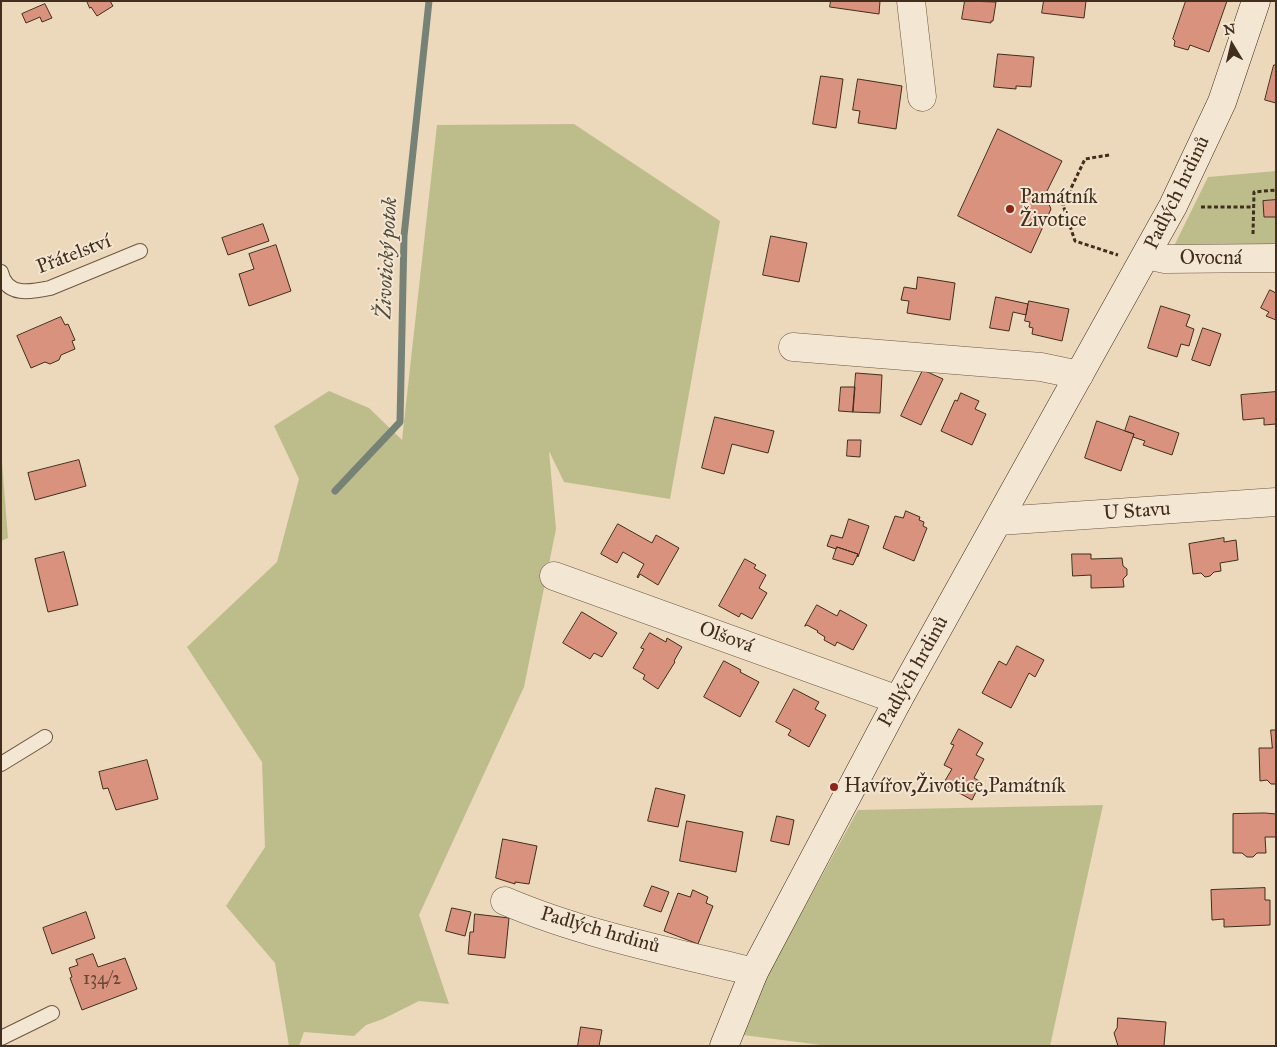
<!DOCTYPE html>
<html>
<head>
<meta charset="utf-8">
<style>
	body { margin:0 }
	#map { position:relative; width:1277px; height:1047px; overflow:hidden; background:#ecd8ba; font-family:"IM FELL Great Primer",serif }
	canvas { display:block }
	.frame { position:absolute; inset:0; border:2px solid #412e1c; pointer-events:none }
	.north { position:absolute; left:1207px; top:20px; width:50px; height:50px; -webkit-text-stroke:4px #f3e6d2; paint-order:stroke; rotate:351deg; font-size:14px; font-weight:700; line-height:20px; text-align:center; color:#412e1c }
	.north::after { content:''; display:block; margin:auto; width:18px; height:22px; background:#412e1c; clip-path:polygon(50% 0,100% 100%,50% 72%,0 100%) }
</style>
</head>
<body>
<div id="map">
<canvas width="1277" height="1047"></canvas>
<div class="frame"></div>
<div class="north">N</div>
</div>
<script>
const ctx = document.querySelector('canvas').getContext('2d');
ctx.lineJoin = 'round';
function paint(path, color) {
  ctx.fillStyle = color;
  ctx.fill(path, 'evenodd');
}
function stroke(path, color, width, dash) {
  ctx.strokeStyle = color;
  ctx.lineWidth = width;
  ctx.lineCap = dash ? 'butt' : 'round';
  ctx.setLineDash(dash || []);
  ctx.stroke(path);
}
function label(font, color, halo, rows, align = 'center') {
  ctx.font = font + ' "IM FELL Great Primer",serif';
  ctx.lineWidth = 4;
  ctx.setLineDash([]);
  ctx.textBaseline = 'middle';
  ctx.strokeStyle = halo;
  ctx.fillStyle = color;
  for (const [text, x, y, turn = 0] of rows) {
    ctx.save();
    ctx.translate(x, y);
    ctx.rotate((+turn || 0) * Math.PI / 180);
    ctx.textAlign = isNaN(turn) ? turn : align;
    if (halo) ctx.strokeText(text, 0, 0);
    ctx.fillText(text, 0, 0);
    ctx.restore();
  }
}
const green = new Path2D(`
	M574,124L720,221L670,499L564,482L549,451L556,529L524,687L419,915L449,1004L419,1001L383,1019L366,1025L354,1036L304,1032L299,1046H289L275,963L226,906L265,847L262,762L187,647L277,562L299,479L274,426L329,391L369,408L402,440L437,125Z
	M1276,171V248L1174,246L1208,177Z
	M1,450L8,538L1,541Z
	M1103,805L1050,1046H829L743,1035L768,974L858,810Z`);
const stream = new Path2D(`
	M335,491L400,422L404,236L429,1`);
const building = new Path2D(`
	M87,1H110L113,6L97,16L91,7L90,8Z
	M831,1H880L879,14L830,7Z
	M965,1L996,2L993,21H991V23L962,19Z
	M1044,1H1086L1084,18L1042,13Z
	M1186,1H1227L1209,52L1190,45L1188,50L1174,46L1175,41L1173,39Z
	M45,4L52,18L42,22L40,17L26,23L22,14Z
	M998,54L1034,57L1031,87L1016,86V89L994,87Z
	M1274,65H1276V103L1265,100Z
	M821,76L843,79L836,128L813,124Z
	M858,79L902,86L896,129L858,123L860,111L853,110Z
	M998,129L1062,161L1045,195L1051,209L1031,253L958,216Z
	M1276,200V217H1264L1263,201Z
	M263,224L269,241L228,255L222,238Z
	M771,236L807,243L799,282L763,275Z
	M276,245L291,291L249,306L239,274L254,269L249,254Z
	M918,277L955,283L950,320L907,313L909,301L901,300L904,287L916,289Z
	M1270,290L1276,293V320L1266,316L1269,312L1261,308Z
	M996,297L1028,304L1026,315L1013,312L1009,331L990,328Z
	M1029,301L1069,309L1062,341L1032,334L1033,328L1029,327L1030,322L1025,321Z
	M1161,306L1190,315L1186,326L1194,329L1189,346L1181,344L1177,357L1148,348Z
	M61,317L65,325L68,324L75,340L72,341L75,349L61,355L59,360L50,364L45,362L31,368L17,336Z
	M1203,328L1221,334L1210,366L1192,360Z
	M923,370L943,379L921,425L901,416Z
	M856,373L882,375L880,413L853,412Z
	M841,387H855L853,412L839,411Z
	M1276,392V424L1264,425V418L1243,420L1241,395Z
	M961,393L979,401L975,409L986,414L972,445L941,431L955,400L957,401Z
	M1130,416L1179,433L1172,455L1143,445L1145,441L1133,437L1134,434L1125,431Z
	M715,417L774,431L768,453L732,444L724,474L702,468Z
	M1097,421L1134,434L1121,471L1085,458Z
	M848,440H861L860,457L847,456Z
	M79,460L86,486L35,500L28,473Z
	M906,511L920,517L919,520L924,522L923,526L927,528L914,561L883,548L895,516L903,518Z
	M849,519L869,526L858,557L857,556L858,554L837,547L836,549L827,546L831,535L842,538Z
	M618,524L652,543L656,535L679,548L658,585L640,574L638,578L637,577L644,564L623,552L617,563L601,554Z
	M1224,538V542L1236,540L1238,560L1220,563L1221,571L1214,572L1210,576L1205,577L1201,573L1193,574L1189,544Z
	M837,547L858,554L853,565L833,559Z
	M64,552L78,605L48,612L35,559Z
	M1072,554H1091V559L1122,558L1123,566L1127,569V575L1123,579L1124,587L1091,588V575L1073,576Z
	M745,559L756,565L754,568L766,575L759,588L767,593L752,619L741,613L739,617L719,606Z
	M817,605L837,616L840,610L867,625L853,650L837,642L835,646L824,640L825,637L817,632L818,631L807,625L805,626Z
	M582,612L617,633L602,657L594,653L590,659L563,643Z
	M650,633L666,642L667,638L682,647L674,661L675,662L658,689L643,679L645,675L633,668L644,649L641,648Z
	M1017,646L1044,660L1035,677L1029,673L1011,708L982,693L999,661L1006,665Z
	M724,661L741,670L740,672L759,682L740,717L704,697Z
	M794,689L819,702L815,709L826,715L809,747L788,735L791,730L776,722Z
	M959,729L983,743L976,755L984,759L974,778L981,782L972,800L943,784L952,769L944,765L954,745L951,744Z
	M1271,730H1276V784H1271L1267,780L1260,781L1259,748H1272Z
	M147,760L158,799L116,810L108,788L103,789L99,772Z
	M656,788L685,795L678,827L648,821Z
	M1265,813L1276,814V837H1265L1266,853H1257L1253,857H1247L1242,853H1233V814Z
	M777,816L794,820L789,845L771,841Z
	M687,821L743,832L736,872L680,861Z
	M503,839L537,846L529,884L515,882V884L496,878Z
	M652,886L669,892L661,912L644,906Z
	M1265,888V900H1270V925L1224,927V919L1212,920L1211,890Z
	M693,890L708,897L706,903L713,906L698,944L664,931L678,893L690,897Z
	M452,908L471,912L465,936L446,931Z
	M86,912L95,938L52,954L43,928Z
	M475,914L509,918L505,958L468,954L470,932H473Z
	M93,954L98,967L125,958L137,989L82,1010L70,978L72,977L69,968L78,965L76,960Z
	M1118,1018L1166,1022L1164,1046H1118L1114,1033L1117,1028Z
	M581,1027L602,1030L599,1046H578Z`);
const path = new Path2D(`
	M1109,155L1085,159L1063,205L1075,241L1118,255
	M1201,207H1253
	M1253,234L1254,192L1276,190`);
const lane = new Path2D(`
	M1,272C6,297 31,292 50,288L140,251
	M1,764L45,737
	M1,1038L52,1013`);
const street = new Path2D(`
	M911,1L922,97
	M1147,255L1165,259L1276,258
	M793,347L1041,367L1079,375
	M999,521L1276,502
	M554,576L898,700
	M505,901C582,934 672,952 754,972`);
const secondary = new Path2D(`
	M724,1046L754,972L898,700L1173,206L1222,102L1256,1`);
const markers = [
	[1010,209,5,"#8f2418"],
	[834,787,5,"#8f2418"]
];
const numberNames = [
	["134/2",102,980]
];
const streetNames = [
	["Padlých hrdinů",1178,193,-64],
	["Přátelství",74,255,-21],
	["Ovocná",1211,259],
	["U Stavu",1137,512,-4],
	["Olšová",726,638,20],
	["Padlých hrdinů",914,672,-61],
	["Padlých hrdinů",600,931,16]
];
const poiNames = [
	["Památník",1020,198],
	["Životice",1020,221],
	["Havířov,Životice,Památník",844,787]
];
const waterNames = [
	["Životický potok",388,258,-87]
];
paint(green, '#bdbd8c');
stroke(stream, '#768275', 7);
paint(building, '#d9927e');
stroke(building, '#412e1c', 1);
stroke(lane, '#6c5844', 16);
stroke(street, '#6c5844', 29);
stroke(secondary, '#412e1c', 29);
stroke(path, '#412e1c', 3, [4, 2.5]);
stroke(lane, '#f3e6d2', 14);
stroke(street, '#f3e6d2', 28);
stroke(secondary, '#f3e6d2', 28);
for (const [x, y, r, color] of markers) {
  const dot = new Path2D();
  dot.arc(x, y, r, 0, 2 * Math.PI);
  ctx.fillStyle = color;
  ctx.fill(dot);
  stroke(dot, '#f3e6d2', 2);
}
label('18px', '#674734', null, numberNames);
label('20px', '#412e1c', '#f3e6d2', streetNames);
label('20px', '#412e1c', '#f3e6d2', poiNames, 'left');
label('italic 21px', '#534a3a', '#f3e6d2', waterNames);
</script>
</body>
</html>
